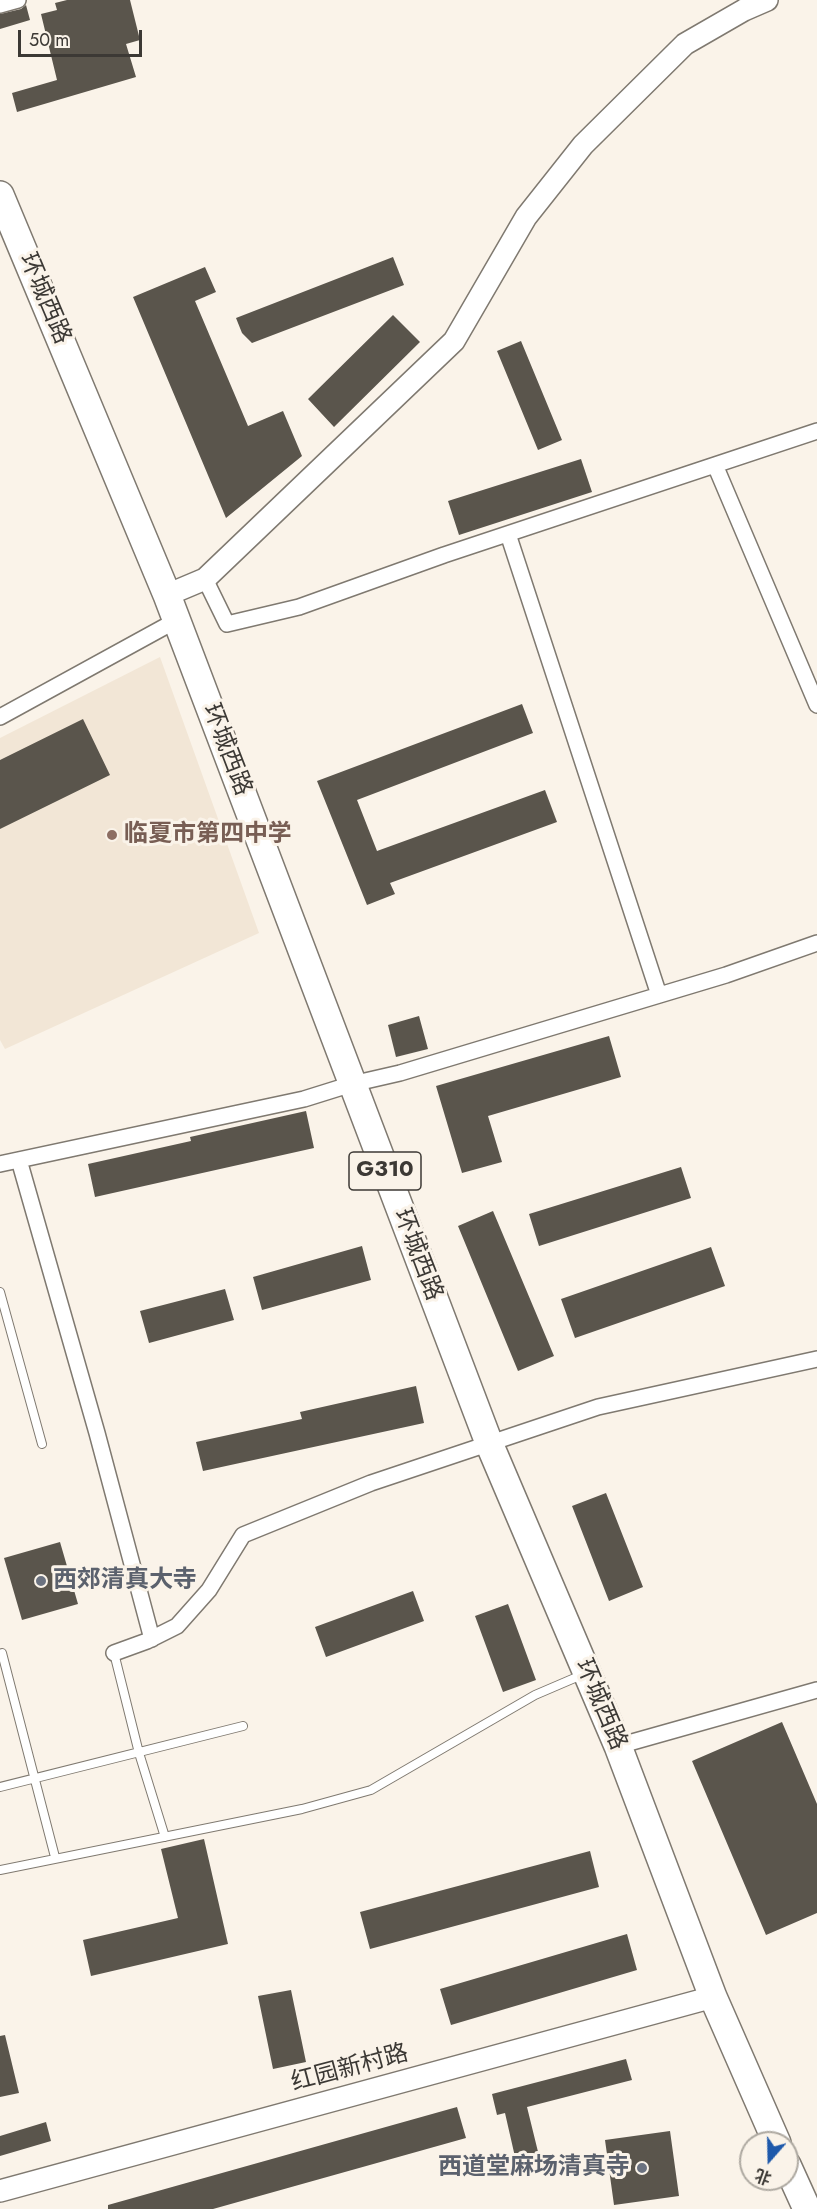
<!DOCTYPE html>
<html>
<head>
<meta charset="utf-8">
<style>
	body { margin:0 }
	#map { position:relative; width:817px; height:2209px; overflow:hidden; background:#faf3e9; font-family:Jost,"Noto Sans SC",sans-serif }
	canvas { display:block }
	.north { position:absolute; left:739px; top:2131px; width:60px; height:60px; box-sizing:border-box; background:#faf3e9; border:2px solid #aea9a1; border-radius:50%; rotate:200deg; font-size:16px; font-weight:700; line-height:24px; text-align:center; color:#3c3935 }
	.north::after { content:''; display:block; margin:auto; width:21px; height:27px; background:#1e59ab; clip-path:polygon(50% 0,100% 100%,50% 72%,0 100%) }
	.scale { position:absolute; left:18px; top:30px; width:124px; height:27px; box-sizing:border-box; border:3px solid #3c3935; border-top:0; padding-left:8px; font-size:18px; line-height:21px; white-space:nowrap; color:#3c3935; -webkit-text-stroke:4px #faf3e9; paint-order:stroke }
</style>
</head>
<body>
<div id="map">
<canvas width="817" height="2209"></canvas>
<div class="north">北</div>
<div class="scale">50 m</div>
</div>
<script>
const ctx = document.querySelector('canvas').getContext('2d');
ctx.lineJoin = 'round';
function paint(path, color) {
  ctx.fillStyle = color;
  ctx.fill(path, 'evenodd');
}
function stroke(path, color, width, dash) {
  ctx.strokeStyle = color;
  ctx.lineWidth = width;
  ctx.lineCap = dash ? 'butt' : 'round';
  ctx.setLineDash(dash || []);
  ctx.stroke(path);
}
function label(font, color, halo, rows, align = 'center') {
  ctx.font = font + ' Jost,"Noto Sans SC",sans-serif';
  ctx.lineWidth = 6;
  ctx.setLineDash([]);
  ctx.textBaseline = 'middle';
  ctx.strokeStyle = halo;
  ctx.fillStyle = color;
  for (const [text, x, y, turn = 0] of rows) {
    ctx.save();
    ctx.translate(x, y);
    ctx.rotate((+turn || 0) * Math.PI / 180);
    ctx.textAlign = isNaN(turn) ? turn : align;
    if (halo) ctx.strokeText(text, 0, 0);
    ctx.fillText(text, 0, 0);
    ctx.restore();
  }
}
const built = new Path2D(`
	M160,657L259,933L5,1049L0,1040V738Z`);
const building = new Path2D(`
	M67,0H130L140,40L126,44L136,77L17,112L12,93L57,80L41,14L57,10L55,3Z
	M26,5L30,20L0,29V14L21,9Z
	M393,257L404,285L252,343L242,333L236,318Z
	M205,267L216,292L195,301L248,426L283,411L302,456L226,518L133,297Z
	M393,315L420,342L334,427L308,399Z
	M521,341L562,440L538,450L497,351Z
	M581,459L592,492L459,535L448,501Z
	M522,704L533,733L357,800L377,851L545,790L557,822L390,883L395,894L367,905L317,781Z
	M83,719L110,775L0,829V760Z
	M419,1016L428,1049L396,1057L388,1025Z
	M609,1036L621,1077L488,1116L502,1162L462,1173L436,1086Z
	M306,1111L314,1148L95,1197L88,1164L191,1141L190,1137Z
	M681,1167L691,1198L539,1246L529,1214Z
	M493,1211L554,1356L518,1371L458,1226Z
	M362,1246L371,1280L262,1310L253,1277Z
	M711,1247L725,1286L575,1338L561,1299Z
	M225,1289L234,1320L149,1343L140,1311Z
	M416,1386L424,1423L203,1471L196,1442L302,1419L300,1412Z
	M606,1493L643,1587L609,1601L572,1506Z
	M60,1542L78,1604L22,1620L4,1558Z
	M413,1591L424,1621L326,1657L315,1627Z
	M508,1604L536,1680L503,1692L475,1616Z
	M782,1722L817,1804V1913L766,1935L692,1761Z
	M204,1839L228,1944L91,1976L83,1940L178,1918L161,1849Z
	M590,1851L599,1887L370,1949L360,1912Z
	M627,1934L637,1970L451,2025L440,1989Z
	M291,1990L306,2062L273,2069L258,1996Z
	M5,2035L19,2093L0,2097V2036Z
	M626,2059L632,2080L527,2107L541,2164L518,2170L505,2113L497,2115L492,2094Z
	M457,2107L466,2138L213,2209H108V2205Z
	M46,2122L51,2141L0,2156V2136Z
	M670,2131L679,2196L614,2205L605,2140Z`);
const lane = new Path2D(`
	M0,1292L42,1444
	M2,1653L55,1857
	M114,1653L139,1753L165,1837
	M0,1787L243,1726
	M0,1870L302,1809L371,1790L535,1695L584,1674`);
const street = new Path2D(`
	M0,5L18,0
	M715,465L817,705
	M508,534L659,995
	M205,579L227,624L299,607L444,555L817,431
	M0,717L177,620
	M19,1160L97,1433L152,1639
	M0,1164L304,1099L352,1084L400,1073L726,975L817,943
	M114,1653L147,1641L177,1626L209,1590L243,1535L371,1483L598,1407L817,1359
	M618,1746L817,1690`);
const secondary = new Path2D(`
	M167,595L205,579L454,341L526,217L583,145L685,44L744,10L767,0
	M0,2191L713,1997`);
const highway = new Path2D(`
	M0,195L167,595L489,1443L618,1746L713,1997L777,2143
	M787,2165L807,2209`);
const markers = [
	[112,835,6,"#8d6e63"],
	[41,1581,6,"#6b7280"],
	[642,2168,6,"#6b7280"]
];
const shields = [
	[385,1171,72]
];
const shieldNames = [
	["G310",385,1171]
];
const streetNames = [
	["环城西路",44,299,67],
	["环城西路",226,750,69],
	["环城西路",417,1255,69],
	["环城西路",600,1705,67],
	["红园新村路",350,2069,-15]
];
const educationNames = [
	["临夏市第四中学",124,835]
];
const worshipNames = [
	["西郊清真大寺",53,1581],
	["西道堂麻场清真寺",630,2168,"right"]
];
paint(built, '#f2e6d6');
paint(building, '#5a554c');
stroke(lane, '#7f7970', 10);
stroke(street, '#7f7970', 18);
stroke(secondary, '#7f7970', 24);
stroke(highway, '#7f7970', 30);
stroke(lane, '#fff', 8);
stroke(street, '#fff', 15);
stroke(secondary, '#fff', 21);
stroke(highway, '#fff', 27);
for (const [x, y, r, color] of markers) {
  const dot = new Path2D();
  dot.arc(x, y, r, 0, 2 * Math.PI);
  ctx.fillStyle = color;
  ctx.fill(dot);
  stroke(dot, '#faf3e9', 2);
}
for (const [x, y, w] of shields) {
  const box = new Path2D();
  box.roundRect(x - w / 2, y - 19, w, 38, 4.5);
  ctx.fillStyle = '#faf3e9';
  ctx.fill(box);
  stroke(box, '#3c3935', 1.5);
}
label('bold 22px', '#3c3935', null, shieldNames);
label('24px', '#3c3935', '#faf3e9', streetNames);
label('bold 24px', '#785e54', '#faf3e9', educationNames, 'left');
label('bold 24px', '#5b616d', '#faf3e9', worshipNames, 'left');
</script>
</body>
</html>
